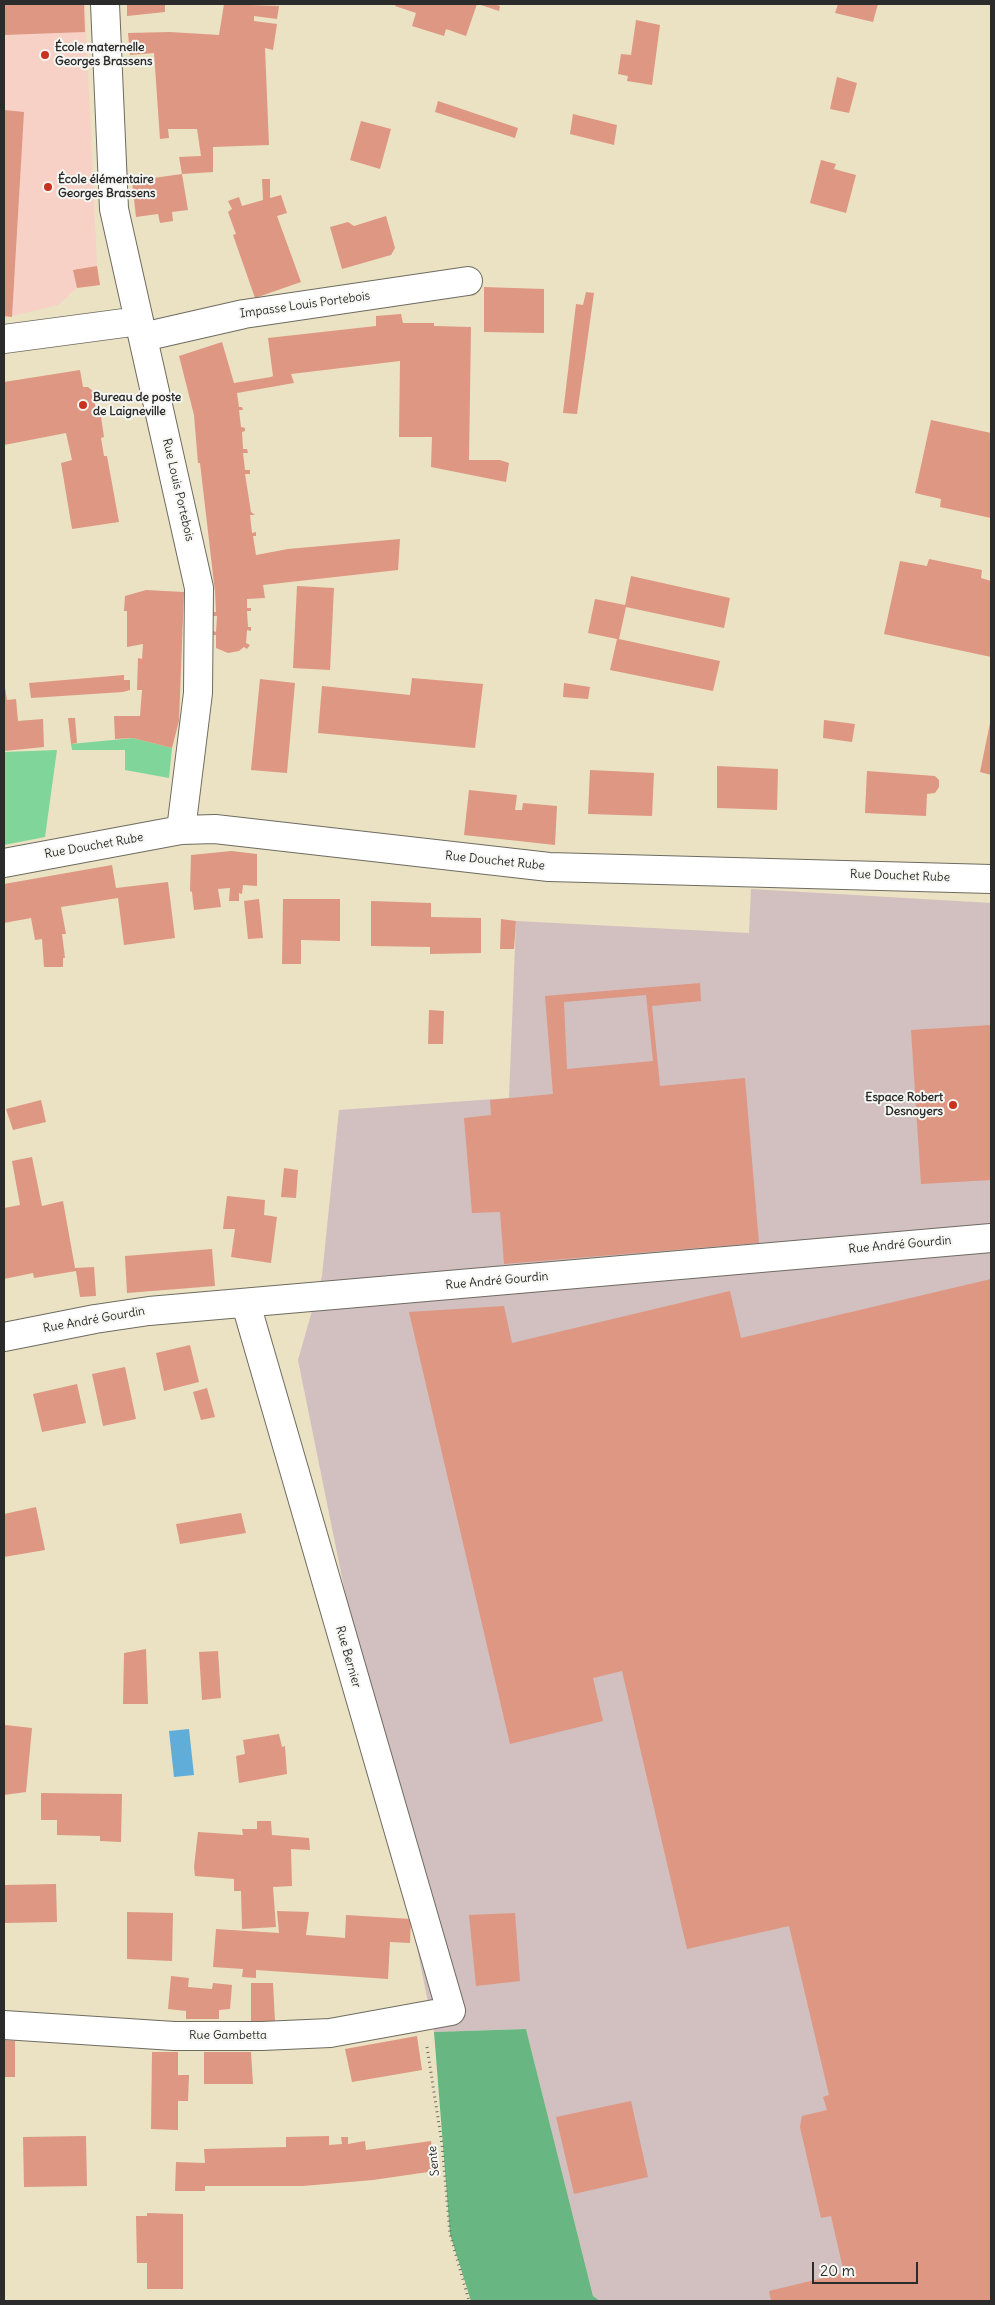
<!DOCTYPE html>
<html>
<head>
<meta charset="utf-8">
<style>
	body { margin:0 }
	#map { position:relative; width:995px; height:2305px; overflow:hidden; background:#eae2c3; font-family:Delius,sans-serif }
	canvas { display:block }
	.frame { position:absolute; inset:0; border:5px solid #2b2b2b; pointer-events:none }
	.scale { position:absolute; left:812px; top:2262px; width:106px; height:22px; box-sizing:border-box; border:2px solid #2b2b2b; border-top:0; padding-left:6px; font-size:15px; line-height:18px; white-space:nowrap; color:#2b2b2b; -webkit-text-stroke:4px #f6f6f2; paint-order:stroke }
</style>
</head>
<body>
<div id="map">
<canvas width="995" height="2305"></canvas>
<div class="frame"></div>
<div class="scale">20 m</div>
</div>
<script>
const ctx = document.querySelector('canvas').getContext('2d');
ctx.lineJoin = 'round';
function paint(path, color) {
  ctx.fillStyle = color;
  ctx.fill(path, 'evenodd');
}
function stroke(path, color, width, dash) {
  ctx.strokeStyle = color;
  ctx.lineWidth = width;
  ctx.lineCap = dash ? 'butt' : 'round';
  ctx.setLineDash(dash || []);
  ctx.stroke(path);
}
function label(font, color, halo, rows, align = 'center') {
  ctx.font = font + ' Delius,sans-serif';
  ctx.lineWidth = 4;
  ctx.setLineDash([]);
  ctx.textBaseline = 'middle';
  ctx.strokeStyle = halo;
  ctx.fillStyle = color;
  for (const [text, x, y, turn = 0] of rows) {
    ctx.save();
    ctx.translate(x, y);
    ctx.rotate((+turn || 0) * Math.PI / 180);
    ctx.textAlign = isNaN(turn) ? turn : align;
    if (halo) ctx.strokeText(text, 0, 0);
    ctx.fillText(text, 0, 0);
    ctx.restore();
  }
}
const built = new Path2D(`
	M4,4H85L97,266L100,285L77,288L58,305L4,318Z`);
const industrial = new Path2D(`
	M751,889L991,903V2301H600L593,2296L526,2029L434,2032L298,1360L322,1276L339,1110L509,1098L516,921L749,933Z`);
const green = new Path2D(`
	M133,738L172,748L169,778L125,770V750H72L71,744Z
	M57,750L45,837L4,845V752Z`);
const forest = new Path2D(`
	M526,2029L593,2296L600,2301H471L450,2234L434,2032Z`);
const water = new Path2D(`
	M189,1729L194,1775L174,1777L169,1731Z`);
const building = new Path2D(`
	M4,4H84L85,32L4,35Z
	M127,4H165V12L127,16Z
	M224,4L279,6L277,19L254,16V21L277,24L273,50L265,48L269,145L213,147V172L182,174L188,210L172,212L173,221L160,223L158,214L136,217L132,181L182,174L179,157L201,156L197,129H168L169,138L160,139L154,53L130,55L128,33L170,32L219,35Z
	M396,4H477L466,36L446,29L444,36L412,26L416,13L395,6Z
	M478,4H494L500,6L499,11Z
	M838,4H878L873,22L835,13Z
	M636,20L660,25L652,85L627,81L628,76L618,74L621,54L631,55Z
	M837,77L857,83L849,113L830,109Z
	M438,101L518,128L515,138L435,112Z
	M4,110L24,112L12,317L4,316Z
	M573,114L617,125L614,145L570,134Z
	M361,121L391,129L380,169L350,160Z
	M821,160L836,164L834,169L856,175L846,213L810,203Z
	M262,179H270V198L281,195L287,213L277,216L301,282L255,298L233,235L236,234L228,212L232,209L228,201L239,197L242,206L263,200Z
	M386,216L395,248L391,255L342,269L330,227L348,222L354,226Z
	M97,266L100,285L77,288L73,270Z
	M484,287L544,289V333L484,332Z
	M586,292L594,293L577,414L563,413L576,304L583,305Z
	M401,314L403,323H434V326L471,327L469,460H500L509,463L506,482L431,467L432,437H399L400,361L291,374L294,383L237,393L239,407H242L243,410H239L241,427L245,428V431L242,432L243,449H247L248,453H243L245,470H250V474H245L251,512L255,515H250L252,533L256,532V536H253L256,555L288,549L400,539L398,570L263,585L265,598L247,599V608H251V611H247L248,627H251V631L247,630L246,643L250,645L247,649L244,647L239,651L228,653L216,648V635H213V631L216,632L217,616H212V612H216L215,592L200,463H198L194,415L179,356L222,342L234,383L271,377L273,376L268,338L376,326V316Z
	M80,370L83,387H88L94,392L96,417H101L104,437L101,438L104,456H107L119,522L72,529L61,463L72,460L66,433L4,445V382Z
	M931,420L991,433V518L940,507L941,499L915,493Z
	M929,559L982,570L981,578L991,581V657L884,634L900,561L927,566Z
	M631,576L730,598L724,628L626,607L619,639L720,661L713,691L610,670L617,639L588,633L595,599L625,605Z
	M297,586L334,588L330,670L293,668Z
	M146,590L184,592L179,721L172,748L133,738L115,739L114,716H140L142,690H137L138,658L142,659L143,644L127,647V611H124L125,596Z
	M124,675V680H130V690L123,692L31,698L29,683Z
	M412,678L483,684L475,748L318,733L322,686L410,695Z
	M260,679L295,683L287,773L251,770Z
	M4,681L7,700L16,699L18,721L43,719L44,747L4,751Z
	M564,683L590,687L588,699L563,697Z
	M68,718H75L77,743L71,744Z
	M824,720L855,724L852,742L823,738Z
	M990,723H991V775L980,772Z
	M717,766L778,769L777,810L717,808Z
	M590,770L654,773L652,816L588,814Z
	M867,771L935,776L939,780V787L935,793L927,794L926,816L865,813Z
	M469,790L517,795L515,810H522L523,803L557,806L555,845L464,835Z
	M231,851L257,854V886L243,885L242,894L239,893V901H229L230,888L218,889L221,907L194,910L192,892L190,891L191,855Z
	M112,865L116,888L168,882L175,938L124,945L118,898L61,907L66,934H62L65,958H63V967H44L42,939L35,940L31,918L4,923V884Z
	M259,899L263,938L248,939L244,901Z
	M283,899H340V941L301,940V964H282Z
	M371,901L431,903V917L481,918V953L430,954V947L371,946Z
	M501,919L516,921L514,949H500Z
	M700,983L701,1001L652,1006L660,1086L745,1078L759,1243L504,1264L500,1212L472,1213L464,1118L491,1115L490,1100L553,1094L545,996ZM646,995L653,1061L567,1069L564,1002Z
	M429,1010L444,1011L443,1044H428Z
	M991,1025V1180L921,1184L911,1030Z
	M41,1100L46,1122L13,1130L6,1109Z
	M32,1157L42,1206L63,1201L75,1268L94,1267L96,1296L80,1297L76,1271L34,1278L33,1273L4,1279V1208L20,1205L12,1161Z
	M284,1168L298,1170L296,1198L281,1197Z
	M227,1196L265,1200L264,1215L277,1217L271,1263L231,1257L235,1229H223Z
	M212,1249L215,1286L127,1293L125,1256Z
	M991,1279V2301H771L769,2291L844,2273L831,2216L821,2218L800,2127L802,2116L827,2110L823,2097L829,2095L789,1926L687,1949L622,1671L593,1678L603,1721L510,1744L409,1312L504,1306L512,1343L730,1291L741,1338Z
	M190,1345L199,1382L164,1391L156,1353Z
	M125,1367L136,1419L103,1426L92,1374Z
	M77,1384L86,1423L42,1432L33,1394Z
	M207,1388L215,1417L201,1420L193,1392Z
	M36,1507L45,1550L4,1557V1514Z
	M241,1513L246,1533L180,1544L176,1524Z
	M146,1649L148,1704H123L124,1653Z
	M218,1651L221,1698L202,1700L199,1652Z
	M5,1725L32,1728L26,1792L4,1795Z
	M279,1734L282,1747L285,1746L287,1774L239,1783L236,1756L245,1754L243,1740Z
	M41,1793L122,1794L121,1842L100,1841V1836L57,1835V1820H41Z
	M257,1821H271L272,1835L309,1838L310,1850L291,1849L292,1886L273,1887L276,1927L242,1929L241,1891H234V1879L195,1876L194,1867L198,1832L243,1835L242,1829H257Z
	M56,1884L57,1922L4,1923V1885Z
	M277,1911L309,1912L306,1935L334,1937L345,1938L346,1915L411,1919L410,1943L390,1942L388,1979L256,1970V1978L242,1977L243,1969L213,1967L216,1929L279,1933Z
	M127,1912L173,1913L172,1961L127,1959Z
	M515,1913L520,1981L476,1986L469,1915Z
	M171,1976L189,1978L188,1987L212,1989L213,1983L232,1985L230,2009L219,2010V2019H186V2011L168,2009Z
	M251,1983H273L275,2021H251Z
	M417,2036L422,2070L352,2082L345,2049Z
	M4,2040L15,2041V2077H4Z
	M152,2052H178V2075H189L188,2101H178V2130L151,2129Z
	M204,2052H251L253,2084H204Z
	M631,2101L648,2177L574,2194L556,2117Z
	M86,2136L87,2186L24,2187L23,2137Z
	M329,2136V2145L342,2144L341,2137H348V2144L365,2141L366,2150L431,2141L435,2171L373,2180L303,2186H205V2191H175L176,2162L205,2163L204,2149L286,2147V2137Z
	M147,2213L183,2214V2289H147V2263H137L136,2216H147Z`);
const path = new Path2D(`
	M427,2047L442,2144L450,2234L469,2301`);
const minor = new Path2D(`
	M105,4L114,209L199,588L198,693L181,830
	M143,337L244,314L468,281
	M4,339L139,321
	M4,863L181,830L215,829L549,867L991,879
	M4,1337L95,1319L149,1311L991,1238
	M4,2025L174,2036H262L330,2033L451,2011L246,1304`);
const markers = [
	[45,55,5,"#c8321e"],
	[48,187,5,"#c8321e"],
	[83,405,5,"#c8321e"],
	[953,1105,5,"#c8321e"]
];
const poiNames = [
	["École maternelle",55,48],
	["Georges Brassens",55,62],
	["École élémentaire",58,180],
	["Georges Brassens",58,194],
	["Bureau de poste",93,398],
	["de Laigneville",93,412],
	["Espace Robert",943,1098,"right"],
	["Desnoyers",943,1112,"right"]
];
const streetNames = [
	["Impasse Louis Portebois",305,305,-8],
	["Rue Louis Portebois",178,490,77],
	["Rue Douchet Rube",94,846,-10],
	["Rue Douchet Rube",495,861,6],
	["Rue Douchet Rube",900,876,2],
	["Rue André Gourdin",900,1245,-5],
	["Rue André Gourdin",497,1281,-5],
	["Rue André Gourdin",94,1320,-10],
	["Rue Bernier",348,1657,74],
	["Rue Gambetta",228,2036],
	["Sente",434,2161,-96]
];
paint(built, '#f7d1c6');
paint(industrial, '#d2bfbf');
paint(green, '#80d69a');
paint(forest, '#68b782');
paint(water, '#61adda');
paint(building, '#de9782');
stroke(minor, '#6e6b60', 30);
stroke(path, '#6e6b60', 3, [1, 4]);
stroke(minor, '#fff', 28);
for (const [x, y, r, color] of markers) {
  const dot = new Path2D();
  dot.arc(x, y, r, 0, 2 * Math.PI);
  ctx.fillStyle = color;
  ctx.fill(dot);
  stroke(dot, '#f6f6f2', 2);
}
label('bold 12px', '#2b2b2b', '#f6f6f2', poiNames, 'left');
label('12px', '#2b2b2b', '#f6f6f2', streetNames);
</script>
</body>
</html>
